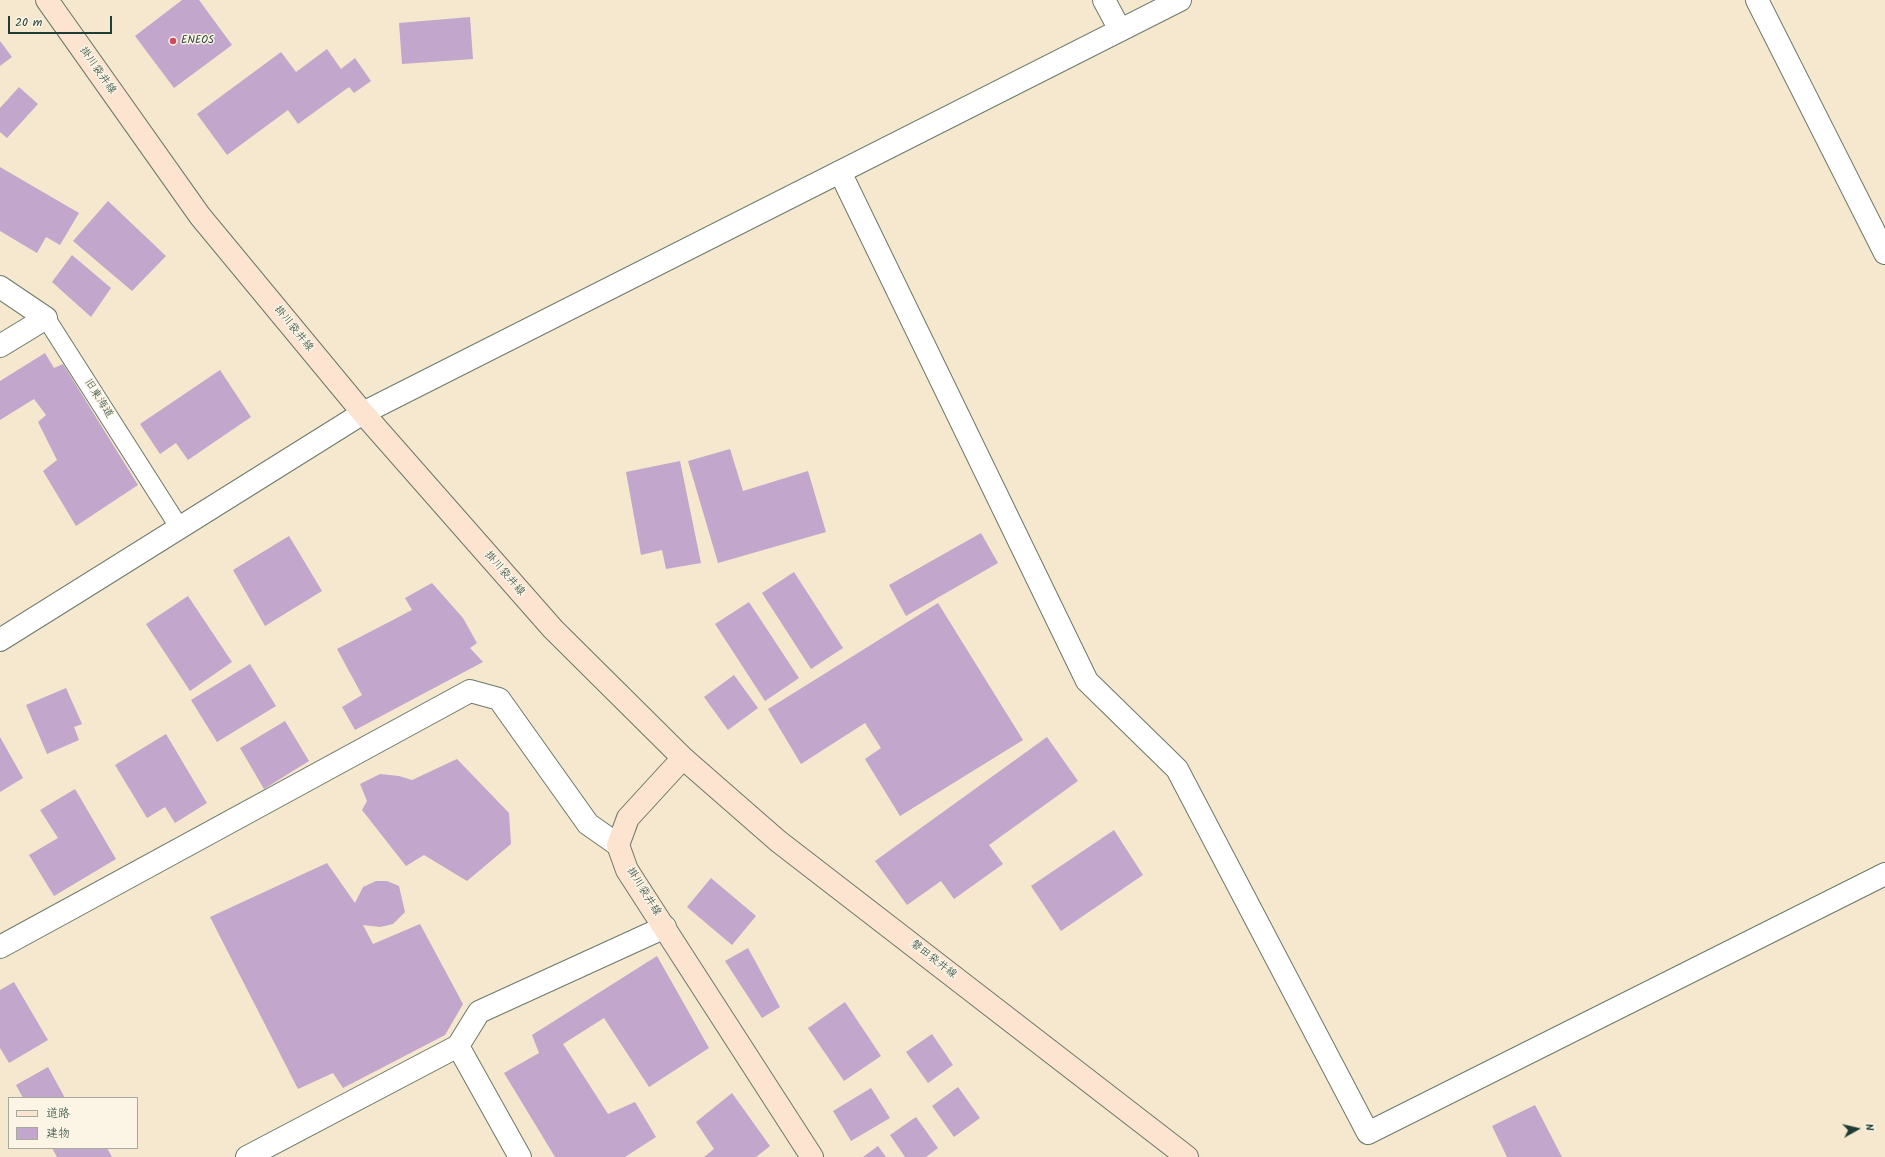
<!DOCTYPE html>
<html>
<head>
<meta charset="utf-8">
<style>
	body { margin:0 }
	#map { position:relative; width:1885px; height:1157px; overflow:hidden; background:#f5e8ce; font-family:Kalam,"Klee One",sans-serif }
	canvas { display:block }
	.legend { position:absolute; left:8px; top:1097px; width:130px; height:52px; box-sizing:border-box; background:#fcf5e5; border:1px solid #a4ab9e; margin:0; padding:5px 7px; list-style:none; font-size:12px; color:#1f3d34 }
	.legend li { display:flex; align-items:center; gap:8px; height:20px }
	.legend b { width:20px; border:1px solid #a4ab9e }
	.north { position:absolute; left:1837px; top:1109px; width:40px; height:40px; -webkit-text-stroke:3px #fcf5e5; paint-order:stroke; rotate:82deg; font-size:11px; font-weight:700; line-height:16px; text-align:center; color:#1f3d34 }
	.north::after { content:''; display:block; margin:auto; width:14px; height:18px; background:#1f3d34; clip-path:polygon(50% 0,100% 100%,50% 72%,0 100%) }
	.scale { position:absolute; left:8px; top:16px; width:104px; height:18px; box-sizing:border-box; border:2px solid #1f3d34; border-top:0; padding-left:5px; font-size:12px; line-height:14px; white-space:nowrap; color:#1f3d34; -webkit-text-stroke:3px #fcf5e5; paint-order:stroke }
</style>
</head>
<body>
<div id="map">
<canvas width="1885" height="1157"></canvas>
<ul class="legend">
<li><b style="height:5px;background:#fde4d1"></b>道路</li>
<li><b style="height:11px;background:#c2a6cc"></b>建物</li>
</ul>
<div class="north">N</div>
<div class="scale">20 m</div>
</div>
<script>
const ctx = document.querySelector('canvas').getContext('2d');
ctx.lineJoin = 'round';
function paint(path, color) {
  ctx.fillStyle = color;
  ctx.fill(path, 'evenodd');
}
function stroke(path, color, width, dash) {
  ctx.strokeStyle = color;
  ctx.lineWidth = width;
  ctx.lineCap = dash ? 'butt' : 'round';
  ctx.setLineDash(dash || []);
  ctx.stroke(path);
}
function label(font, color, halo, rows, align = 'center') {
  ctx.font = font + ' Kalam,"Klee One",sans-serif';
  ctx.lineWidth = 3;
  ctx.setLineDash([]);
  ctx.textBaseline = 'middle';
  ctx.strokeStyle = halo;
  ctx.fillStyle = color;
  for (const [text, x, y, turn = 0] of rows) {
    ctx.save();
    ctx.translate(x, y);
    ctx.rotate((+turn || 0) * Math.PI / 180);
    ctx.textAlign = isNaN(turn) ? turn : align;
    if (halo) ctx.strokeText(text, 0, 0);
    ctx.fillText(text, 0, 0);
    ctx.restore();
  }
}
const building = new Path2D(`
	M182,0H199L232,45L174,88L135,36Z
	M470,17L473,59L402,64L399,23Z
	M0,41L12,57L0,66Z
	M327,49L341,69L355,58L371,81L354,93L349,87L298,124L288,110L227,155L197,114L281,52L296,72Z
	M19,87L38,104L7,138L0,132V108Z
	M0,167L79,213L60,245L46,237L37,253L0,231Z
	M108,201L166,256L132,291L73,241Z
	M72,255L111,288L91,317L52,282Z
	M45,353L54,368L63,364L138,485L76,526L43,471L57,460L38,422L46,415L34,399L0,420V381Z
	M220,370L251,417L188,460L176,443L160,454L140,424Z
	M730,449L743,491L808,471L826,532L718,563L688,461Z
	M680,461L701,563L666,569L662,550L641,555L626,472Z
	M981,533L998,563L906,616L889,585Z
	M289,536L322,591L265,626L233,570Z
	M794,572L843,648L811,669L762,593Z
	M432,583L463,618L477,643L470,648L483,662L355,730L342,707L362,695L337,649L412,610L405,598Z
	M188,596L232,662L190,691L146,624Z
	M749,602L799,678L765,701L715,624Z
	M938,603L1023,740L900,816L865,759L881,748L865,723L801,764L768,709Z
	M250,664L276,706L217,742L191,700Z
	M734,675L758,708L728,730L704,697Z
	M66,688L82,724L74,727L79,740L47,754L26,705Z
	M285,721L309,761L264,789L240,748Z
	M166,734L207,803L175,823L165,807L147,818L115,765Z
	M0,737L23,778L0,792Z
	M1047,737L1078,781L989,845L1003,864L954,899L941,881L907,905L875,861Z
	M457,759L509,813L511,844L467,881L424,855L406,866L362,810L367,801L360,784L380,774L399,776L412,780Z
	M75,789L116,859L54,896L29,855L58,838L40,810Z
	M1114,830L1143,875L1061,931L1031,886Z
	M327,863L355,903L363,887L376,881H387L399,886L405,912L393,924L380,927L363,925L373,944L420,924L463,1004L445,1035L343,1088L333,1073L298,1089L210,917Z
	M711,878L756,916L732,945L687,907Z
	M748,948L780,1007L762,1018L725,961Z
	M657,956L709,1048L649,1087L604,1018L563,1044L608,1114L635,1102L656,1137L625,1157H555L504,1073L539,1053L532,1035Z
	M14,982L48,1040L9,1063L0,1048V990Z
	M845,1002L881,1056L844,1081L808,1028Z
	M932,1034L953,1065L928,1083L906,1052Z
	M48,1067L65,1098H23L16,1085Z
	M958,1087L980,1118L954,1137L932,1106Z
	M871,1088L890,1118L851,1141L833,1111Z
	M732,1093L770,1146L756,1157H704L714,1149L696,1122Z
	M1535,1105L1562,1157H1507L1492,1126Z
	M916,1117L938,1148L926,1157H905L890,1135Z
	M878,1146L886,1157H863Z
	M52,1148H107L112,1157H57Z`);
const service = new Path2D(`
	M46,318L179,527`);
const minor = new Path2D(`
	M1104,0L1120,30
	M1757,0L1885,253
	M840,172L1087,681L1177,769L1368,1133L1885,874
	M0,287L46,318L0,346
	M0,947L470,691L499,699L588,824L618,845
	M458,1046L479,1012L665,927
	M247,1157L458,1046L520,1157`);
const tertiary = new Path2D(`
	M0,640L363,413L1180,0`);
const secondary = new Path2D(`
	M47,0L200,216L363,413L553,629L683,758L778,841L1187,1157
	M683,758L628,818L618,845L627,870L812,1157`);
const markers = [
	[173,41,4,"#d1495b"]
];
const poiNames = [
	["ENEOS",181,41]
];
const streetNames = [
	["掛川袋井線",97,71,55],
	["掛川袋井線",293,329,51],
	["旧東海道",98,399,58],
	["掛川袋井線",504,574,49],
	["掛川袋井線",643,892,58],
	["磐田袋井線",933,960,38]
];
paint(building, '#c2a6cc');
stroke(service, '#6a796a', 20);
stroke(minor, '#6a796a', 24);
stroke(tertiary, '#6a796a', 24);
stroke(secondary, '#6a796a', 24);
stroke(service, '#fff', 18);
stroke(minor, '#fff', 22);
stroke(tertiary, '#fff', 22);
stroke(secondary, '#fde4d1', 22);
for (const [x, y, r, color] of markers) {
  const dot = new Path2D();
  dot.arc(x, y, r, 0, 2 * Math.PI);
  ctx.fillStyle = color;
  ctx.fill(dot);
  stroke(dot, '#fcf5e5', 1.5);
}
label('11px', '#1f3d34', '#fcf5e5', poiNames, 'left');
label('11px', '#1f3d34', '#fcf5e5', streetNames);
</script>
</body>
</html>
